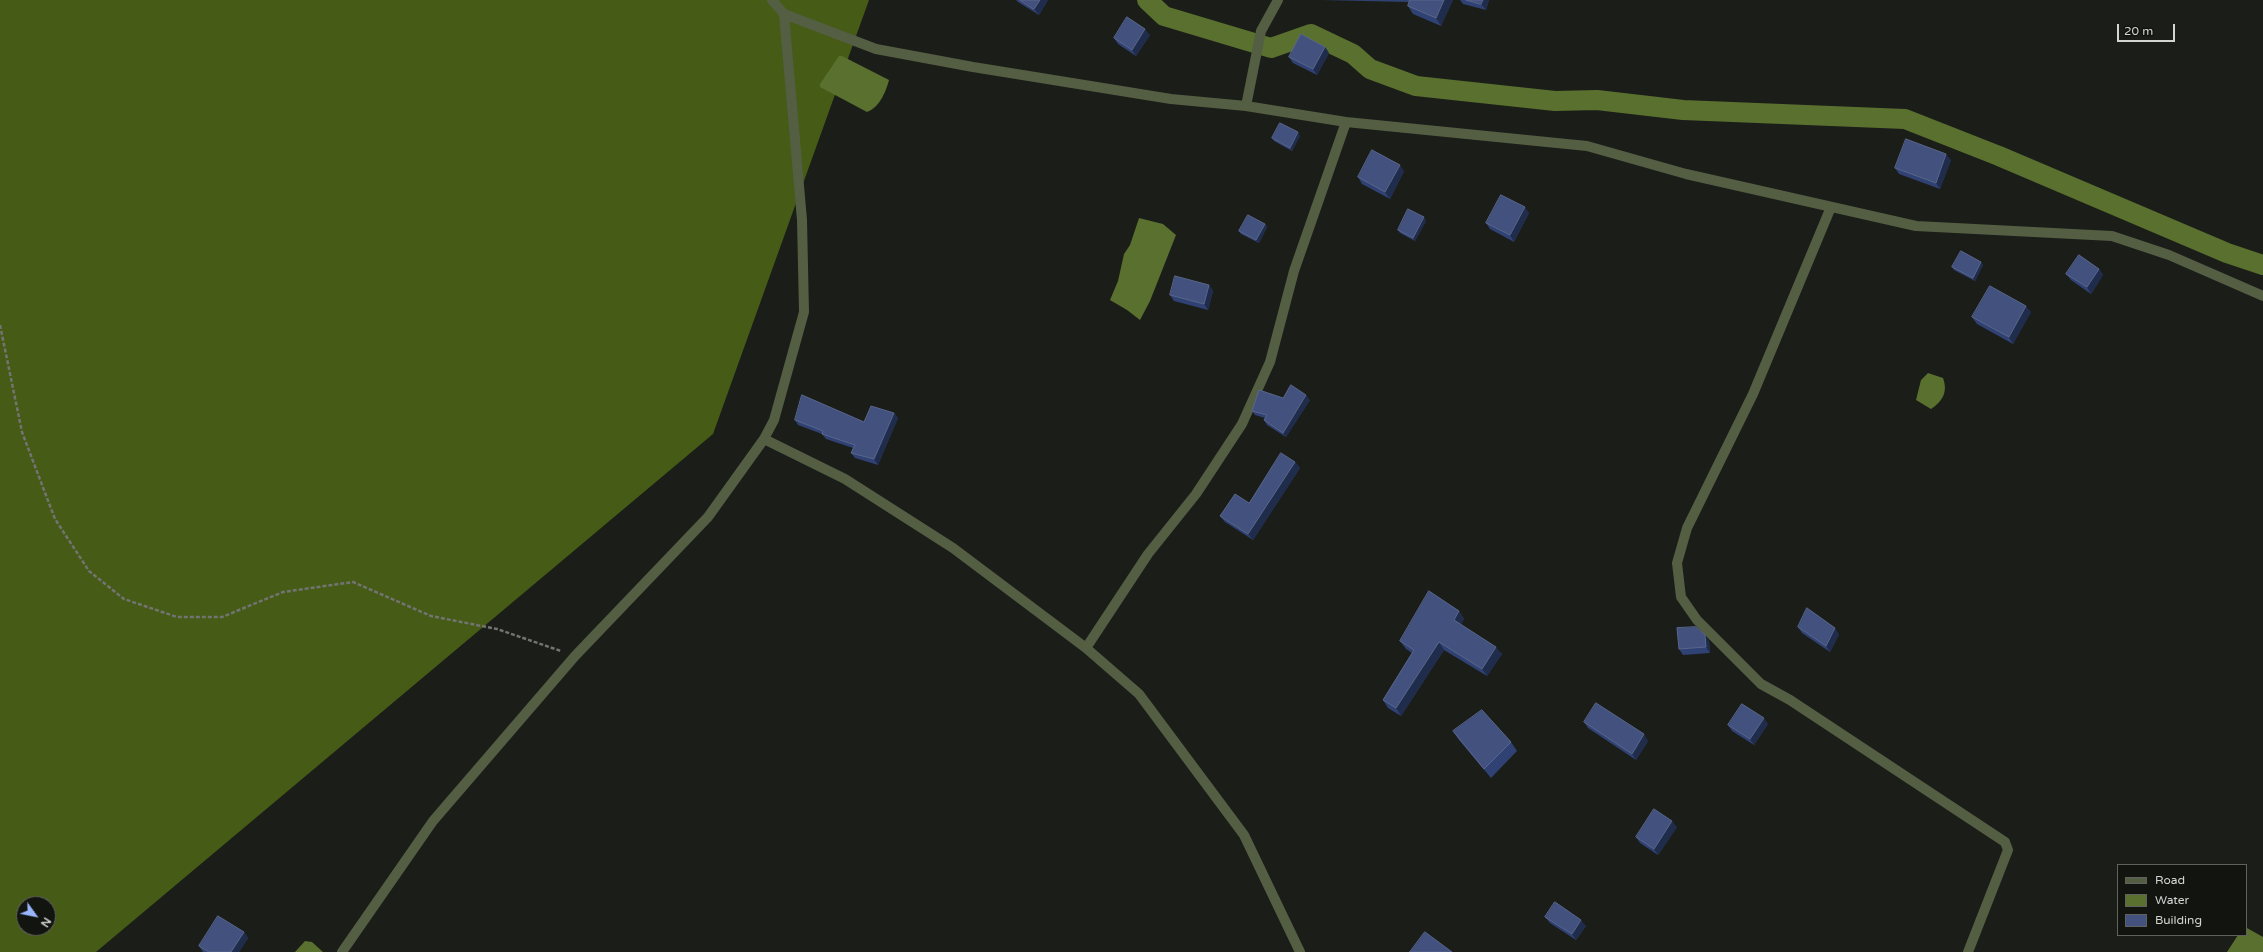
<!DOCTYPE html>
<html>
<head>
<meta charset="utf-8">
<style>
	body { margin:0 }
	#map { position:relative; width:2263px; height:952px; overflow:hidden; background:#1b1d19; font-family:"Varela Round",sans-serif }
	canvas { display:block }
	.legend { position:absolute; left:2117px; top:864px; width:130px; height:72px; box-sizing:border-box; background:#121410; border:1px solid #60615e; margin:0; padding:5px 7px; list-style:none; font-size:12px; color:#d4d5d3 }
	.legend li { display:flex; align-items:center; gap:8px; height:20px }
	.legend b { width:20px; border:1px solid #60615e }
	.north { position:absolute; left:16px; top:896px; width:40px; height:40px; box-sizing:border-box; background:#121410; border:1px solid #60615e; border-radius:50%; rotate:123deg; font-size:11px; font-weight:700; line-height:16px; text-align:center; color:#d4d5d3 }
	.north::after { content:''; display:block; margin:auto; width:14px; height:18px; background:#99b5fd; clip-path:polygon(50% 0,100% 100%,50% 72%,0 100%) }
	.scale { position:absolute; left:2117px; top:24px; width:58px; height:18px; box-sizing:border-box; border:2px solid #d4d5d3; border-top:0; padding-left:5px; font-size:12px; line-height:14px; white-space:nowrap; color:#d4d5d3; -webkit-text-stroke:3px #121410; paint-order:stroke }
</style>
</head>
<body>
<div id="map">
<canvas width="2263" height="952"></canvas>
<ul class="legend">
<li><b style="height:5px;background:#545e43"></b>Road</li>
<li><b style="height:11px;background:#5a702e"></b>Water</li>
<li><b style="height:11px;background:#42517e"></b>Building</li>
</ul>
<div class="north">N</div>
<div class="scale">20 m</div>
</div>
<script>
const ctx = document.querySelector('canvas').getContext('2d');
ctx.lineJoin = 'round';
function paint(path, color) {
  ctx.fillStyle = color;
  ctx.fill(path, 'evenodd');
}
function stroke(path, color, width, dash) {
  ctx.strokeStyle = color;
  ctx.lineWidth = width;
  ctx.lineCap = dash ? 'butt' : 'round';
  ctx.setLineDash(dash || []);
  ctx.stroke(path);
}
const forest = new Path2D(`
	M0,0H869L713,434L96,952H0ZM24,904H48V928H24Z`);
const water = new Path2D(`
	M839,56H842L889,80C886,92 879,108 867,112L820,87V84Z
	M1139,218L1163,224L1176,235L1150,301L1140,320L1127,310L1110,300L1118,281L1124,254L1130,245Z
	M1928,373L1943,378C1948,392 1943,401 1931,409L1916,400L1921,380Z
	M2247,928L2263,937V952H2227L2238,935H2246Z
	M305,941L312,942L323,952H295Z`);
const canal = new Path2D(`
	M1147,0L1164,16L1271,48L1311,34L1353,54L1370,69L1416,86L1555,101L1597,100L1683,110L1905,119L1999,156L2227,253L2263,265`);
const path = new Path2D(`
	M0,325L22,432L55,519L89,571L124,599L177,617H222L283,592L353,582L431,616L497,629L561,651`);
const minor = new Path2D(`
	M772,0L784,14L876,49L973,67L1171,99L1246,106L1346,122L1587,146L1686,174L1916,226L2112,236L2169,255L2263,296
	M784,14L802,220L804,312L774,420L764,439L845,479L953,548L1086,648L1139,694L1244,835L1300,952
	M1246,106L1261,31L1278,0
	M1831,207L1753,394L1687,528L1677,563L1681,597L1697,620L1761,684L1790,700L2005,842L2008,850L1968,952
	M1086,648L1148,554L1196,494L1242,424L1270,362L1294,271L1346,122
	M342,952L433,821L575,656L708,517L764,439`);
const wall = new Path2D(`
	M1016,0H1048L1039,15L1018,2Z
	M1321,0H1453L1441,26L1413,14L1408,6L1409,2Z
	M1460,0H1489L1486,10L1463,4Z
	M1150,35L1136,56L1118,44L1114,38Z
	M1325,47L1329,53L1317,75L1293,63L1289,57Z
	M1300,136L1292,151L1274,141L1272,138Z
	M1951,160L1940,189L1899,174L1895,168Z
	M1404,171L1390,199L1362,184L1358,177Z
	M1529,213L1514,242L1490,229L1486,223Z
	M1426,221L1415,241L1400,233L1398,230Z
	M1265,224L1267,227L1259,243L1241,234L1239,231Z
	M1981,262L1983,265L1975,281L1954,270L1952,267Z
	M2099,269L2103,275L2091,294L2071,280L2066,274Z
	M1209,285L1213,291L1208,310L1174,301L1170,295Z
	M2031,312L2013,344L1977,324L1972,317Z
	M1283,398L1310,400L1286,437L1267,425L1264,420L1265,418L1255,415L1252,411Z
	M894,413L898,418L878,465L855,458L851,453L853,448L826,439L822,434L798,425L795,420L864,422Z
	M1295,462L1300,468L1253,540L1225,522L1220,516L1249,503Z
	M1459,611L1464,619L1461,624L1502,654L1487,676L1444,650L1401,716L1388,708L1383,700L1412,653L1406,649L1400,641Z
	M1798,627L1839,634L1830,652L1802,633Z
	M1709,641L1710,653L1683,655L1679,649Z
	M1584,722L1648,741L1636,760L1588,728Z
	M1768,724L1754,745L1732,731L1728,725Z
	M1453,731L1511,742L1517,751L1491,778L1459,740Z
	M1677,827L1658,855L1640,843L1636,837Z
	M1545,917L1586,926L1576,940L1550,923Z
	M244,932L248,938L239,952H203L199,946Z`);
const shadedWall = new Path2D(`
	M1040,0H1048L1039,15L1034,9Z
	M1444,0H1453L1441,26L1436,18Z
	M1483,0H1489L1486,10L1481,4Z
	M1145,29L1150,35L1136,56L1132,50Z
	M1325,47L1329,53L1317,75L1313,69Z
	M1298,132L1300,136L1292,151L1290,148Z
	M1946,154L1951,160L1940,189L1936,183Z
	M1400,165L1404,171L1390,199L1385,192Z
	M1525,207L1529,213L1514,242L1510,235Z
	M1424,217L1426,221L1415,241L1413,238Z
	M1265,224L1267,227L1259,243L1256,240Z
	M1981,262L1983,265L1975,281L1973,278Z
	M2099,269L2103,275L2091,294L2087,287Z
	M1209,285L1213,291L1208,310L1204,304Z
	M2026,306L2031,312L2013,344L2009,337Z
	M1306,395L1310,400L1286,437L1283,433Z
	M894,413L898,418L878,465L874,459Z
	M1295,462L1300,468L1253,540L1248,534Z
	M1459,611L1464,619L1459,627L1454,620Z
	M1835,628L1839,634L1830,652L1826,646Z
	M1705,635L1709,641L1710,653L1706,647Z
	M1439,642L1444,650L1401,716L1396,708Z
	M1496,647L1502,654L1487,676L1482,669Z
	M1764,718L1768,724L1754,745L1750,739Z
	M1644,734L1648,741L1636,760L1632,754Z
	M1672,821L1677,827L1658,855L1654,849Z
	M1581,920L1586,926L1576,940L1572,934Z
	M244,932L248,938L239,952H231Z`);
const building = new Path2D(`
	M1020,0H1040L1034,9Z
	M1410,0H1444L1436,18L1408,6Z
	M1466,0H1483L1481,4Z
	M1127,17L1145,29L1132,50L1114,38Z
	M1301,34L1325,47L1313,69L1289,57Z
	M1280,123L1298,132L1290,148L1272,138Z
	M1906,139L1946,154L1936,183L1895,168Z
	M1372,150L1400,165L1385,192L1358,177Z
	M1501,195L1525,207L1510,235L1486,223Z
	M1408,209L1424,217L1413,238L1398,230Z
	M1248,215L1265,224L1256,240L1239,231Z
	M1961,251L1981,262L1973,278L1952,267Z
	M2079,255L2099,269L2087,287L2066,274Z
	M1175,276L1209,285L1204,304L1170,295Z
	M1990,286L2026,306L2009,337L1972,317Z
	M1291,385L1306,395L1283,433L1264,420L1267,415L1252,411L1259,390L1283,398Z
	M802,395L864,422L871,406L894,413L874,459L851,453L855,445L822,434L823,431L795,420Z
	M1281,453L1295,462L1248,534L1220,516L1235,494L1249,503Z
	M1429,591L1459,611L1454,620L1496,647L1482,669L1439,642L1396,708L1383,700L1414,650L1400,641Z
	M1807,608L1835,628L1826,646L1798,627Z
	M1696,627L1705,635L1706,647L1679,649L1677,628Z
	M1596,703L1644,734L1632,754L1584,722Z
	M1742,704L1764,718L1750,739L1728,725Z
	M1482,710L1511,742L1484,769L1453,731Z
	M1654,809L1672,821L1654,849L1636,837Z
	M1555,902L1581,920L1572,934L1545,917Z
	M218,916L244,932L231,952H209L199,946Z
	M1425,932L1452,952H1410Z`);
paint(forest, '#465b16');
paint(water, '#5a702e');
stroke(canal, '#5a702e', 20);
stroke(path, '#727471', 2.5, [4, 2]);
stroke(minor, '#545e43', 10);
paint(wall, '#304173');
paint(shadedWall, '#202c4b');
paint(building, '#42517e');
stroke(building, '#59668b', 1);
</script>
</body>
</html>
